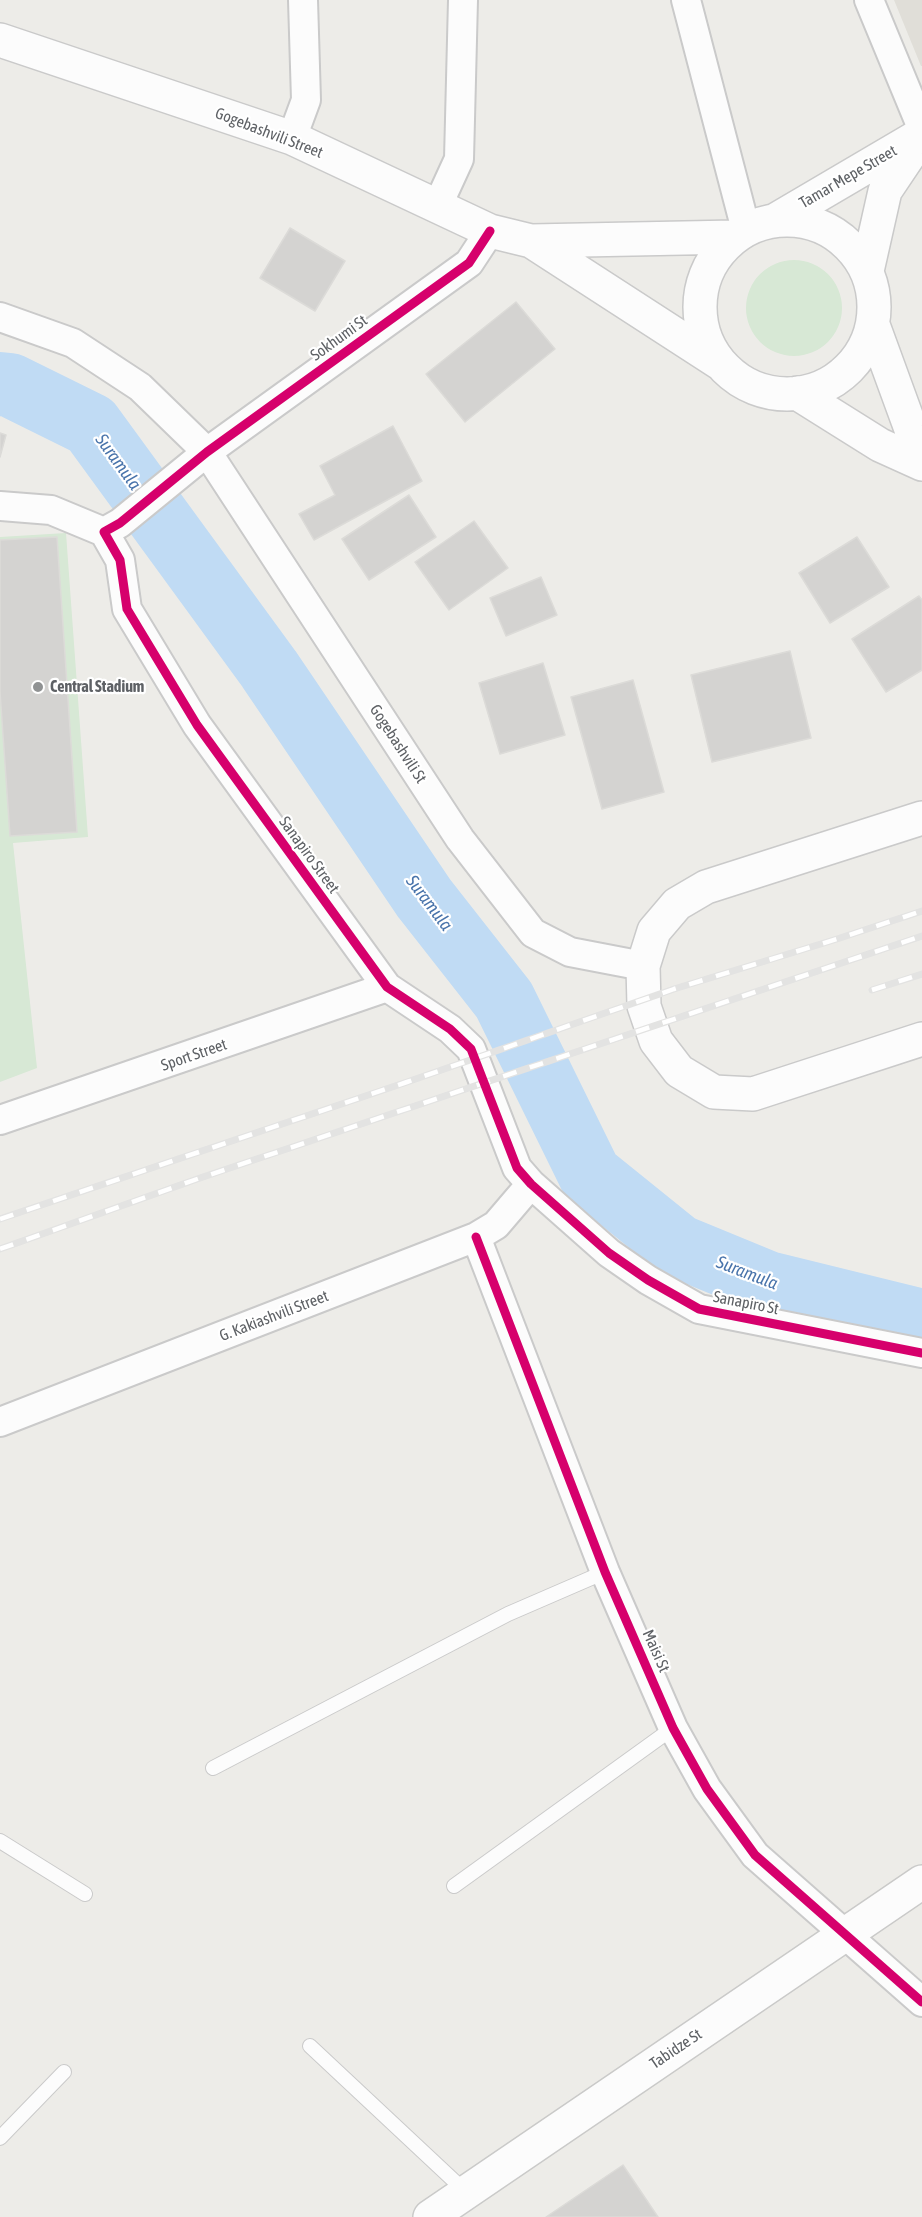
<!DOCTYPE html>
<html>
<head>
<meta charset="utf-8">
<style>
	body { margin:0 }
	canvas { display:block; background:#edece8 }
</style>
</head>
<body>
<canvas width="922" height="2217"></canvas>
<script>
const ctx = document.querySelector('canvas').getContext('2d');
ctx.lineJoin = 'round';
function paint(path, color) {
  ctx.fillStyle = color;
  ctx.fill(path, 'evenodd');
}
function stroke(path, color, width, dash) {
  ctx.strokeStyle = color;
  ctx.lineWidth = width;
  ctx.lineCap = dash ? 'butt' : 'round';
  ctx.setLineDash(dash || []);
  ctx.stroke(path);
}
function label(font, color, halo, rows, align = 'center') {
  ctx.font = font + ' "Asap Condensed",sans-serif';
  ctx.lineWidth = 4.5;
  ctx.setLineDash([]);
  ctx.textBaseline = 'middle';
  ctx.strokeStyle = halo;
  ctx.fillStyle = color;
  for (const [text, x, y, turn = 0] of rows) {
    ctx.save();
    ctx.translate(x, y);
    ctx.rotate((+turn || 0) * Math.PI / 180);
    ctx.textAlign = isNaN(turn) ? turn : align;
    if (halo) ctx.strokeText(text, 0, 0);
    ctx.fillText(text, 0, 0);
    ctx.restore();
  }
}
const education = new Path2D(`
	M894,0H922V66H921Z`);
const green = new Path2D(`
	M746 308a48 48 0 1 1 96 0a48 48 0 1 1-96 0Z
	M66,533L88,837L13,843L37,1068L0,1082V537Z`);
const river = new Path2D(`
	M0,384L10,385L91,425L269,669L424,898L504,1000L590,1175L678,1246L768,1283L922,1321`);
const building = new Path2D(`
	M290,228L345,261L315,311L260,278Z
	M516,302L555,349L465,422L426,374Z
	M393,426L422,481L314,540L299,514L335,495L320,466Z
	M0,433L6,435L0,457Z
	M409,495L436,537L369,580L342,539Z
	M474,521L508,568L449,610L415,562Z
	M57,537L77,832L10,836L0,692V540Z
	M857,537L889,587L830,623L799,573Z
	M541,577L557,615L506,636L490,598Z
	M919,596L922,600V670L886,692L852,639Z
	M790,651L811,738L712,762L691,675Z
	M543,663L565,735L500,754L479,683Z
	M633,680L664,792L602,809L571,697Z
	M623,2165L658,2217H546Z`);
const service = new Path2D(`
	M213,1768L508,1614L605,1572
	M0,1841L85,1894
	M454,1886L673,1728
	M310,2046L466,2192
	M0,2138L64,2072`);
const minor = new Path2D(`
	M686,0L746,230
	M869,0L922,128
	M292,138L306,100L303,0
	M437,207L459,159L463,0
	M490,231L469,263L207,452L120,523L104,532L120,560L127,609L197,725L387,987L450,1029L471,1049L517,1168L531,1184L609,1253L648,1280L699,1309L922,1353
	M0,317L73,343L140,387L207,452L460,839L533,933L570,952L643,966
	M0,506L51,510L104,532
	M0,1120L387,987
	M476,1237L605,1572L673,1728L707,1789L755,1855L922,2002
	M0,1422L476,1237L496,1225L531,1184`);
const tertiary = new Path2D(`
	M0,40L292,138L490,231L531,241L735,237
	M700 307a87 87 0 1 1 174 0a87 87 0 1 1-174 0Z
	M774,221L922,134
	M531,241L721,364
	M867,271L885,191L920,139
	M873,325L911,429L922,438
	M797,393L880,445L922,464
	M922,818L706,887L677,904L654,931L643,966L644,1006L656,1041L679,1071L714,1092L753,1094L922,1039`);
const secondary = new Path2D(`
	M430,2217L922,1882`);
const rail = new Path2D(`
	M872,990L922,974
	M0,1219L407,1082L674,989L837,939L922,911
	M0,1249L200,1178L922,936`);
const cycleway = new Path2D(`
	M490,231L469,263L207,452L120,523L104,532L120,560L127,609L197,725L387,987L450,1029L471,1049L517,1168L531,1184L609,1253L648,1280L699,1309L922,1353
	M476,1237L605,1572L673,1728L707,1789L755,1855L922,2002`);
const markers = [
	[38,687,6,"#909293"]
];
const streetNames = [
	["Gogebashvili Street",269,133,21],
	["Tamar Mepe Street",848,177,-30],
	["Sokhumi St",339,338,-36],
	["Gogebashvili St",398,744,57],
	["Sanapiro Street",309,855,54],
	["Sport Street",194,1055,-19],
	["Sanapiro St",746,1303,11],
	["G. Kakiashvili Street",274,1316,-21],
	["Maisi St",656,1651,66],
	["Tabidze St",676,2049,-34]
];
const poiNames = [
	["Central Stadium",50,687]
];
const waterNames = [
	["Suramula",118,462,54],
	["Suramula",429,903,53],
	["Suramula",747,1273,21]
];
paint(education, '#e0ded8');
paint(green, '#d7e8d5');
stroke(river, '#c0dbf4', 64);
paint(building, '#d4d3d1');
stroke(building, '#dcdbd8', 1.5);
stroke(service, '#cacaca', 16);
stroke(minor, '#cacaca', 32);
stroke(tertiary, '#cacaca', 36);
stroke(secondary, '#cacac9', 36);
stroke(service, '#fcfcfc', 14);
stroke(minor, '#fcfcfc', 28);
stroke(tertiary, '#fcfcfc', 33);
stroke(secondary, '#fcfcfc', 33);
stroke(rail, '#e3e3e2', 7);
stroke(rail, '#fff', 4.5, [14]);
stroke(cycleway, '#d6006c', 9);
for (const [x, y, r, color] of markers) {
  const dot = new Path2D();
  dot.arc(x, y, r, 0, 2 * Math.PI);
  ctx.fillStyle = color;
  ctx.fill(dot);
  stroke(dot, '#fff', 2);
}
label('16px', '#5e6165', '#fff', streetNames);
label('bold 16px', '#5e6165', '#fff', poiNames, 'left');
label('italic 18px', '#4974ab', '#fff', waterNames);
</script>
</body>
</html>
